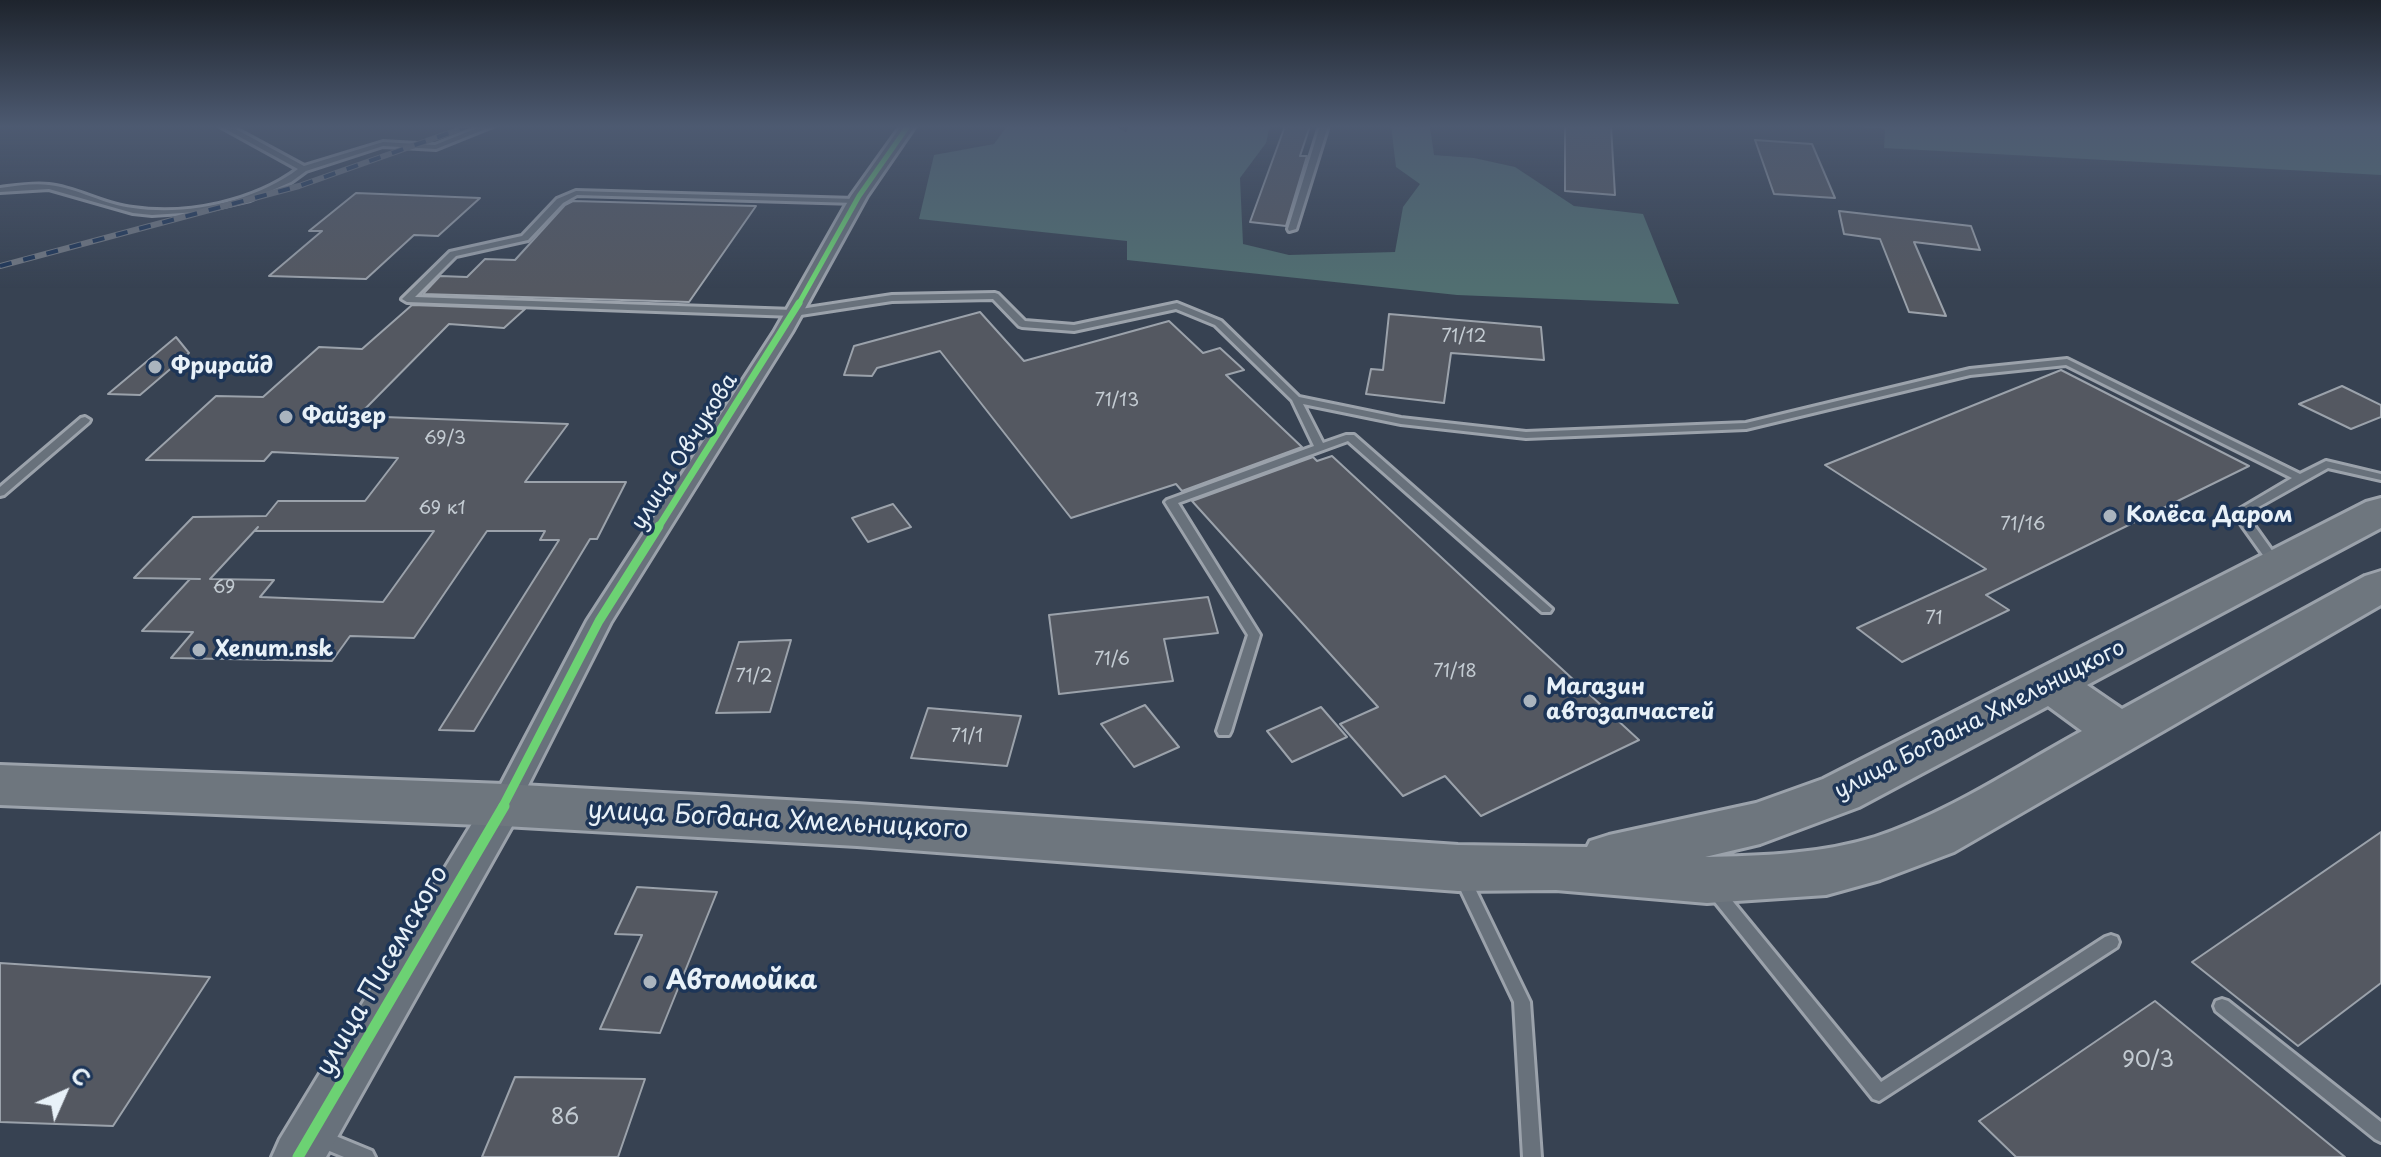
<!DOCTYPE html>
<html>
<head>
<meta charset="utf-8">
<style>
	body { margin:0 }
	#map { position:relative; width:2381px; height:1157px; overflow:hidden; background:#374252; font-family:"Playpen Sans",sans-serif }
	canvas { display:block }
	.north { position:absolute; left:24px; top:1053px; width:80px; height:80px; -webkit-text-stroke:6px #1d3557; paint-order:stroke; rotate:45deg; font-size:22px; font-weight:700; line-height:32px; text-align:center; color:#e8f1f8 }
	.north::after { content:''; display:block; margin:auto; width:28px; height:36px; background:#e8f1f8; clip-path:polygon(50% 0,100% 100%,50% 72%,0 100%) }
</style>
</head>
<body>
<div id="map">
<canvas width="2381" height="1157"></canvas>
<div class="north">С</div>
</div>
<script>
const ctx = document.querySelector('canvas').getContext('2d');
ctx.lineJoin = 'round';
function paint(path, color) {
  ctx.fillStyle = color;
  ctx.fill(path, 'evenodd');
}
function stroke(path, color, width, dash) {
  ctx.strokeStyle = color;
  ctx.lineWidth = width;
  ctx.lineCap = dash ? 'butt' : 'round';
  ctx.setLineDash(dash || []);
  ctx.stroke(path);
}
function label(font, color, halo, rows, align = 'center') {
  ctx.font = font + ' "Playpen Sans",sans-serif';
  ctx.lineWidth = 7;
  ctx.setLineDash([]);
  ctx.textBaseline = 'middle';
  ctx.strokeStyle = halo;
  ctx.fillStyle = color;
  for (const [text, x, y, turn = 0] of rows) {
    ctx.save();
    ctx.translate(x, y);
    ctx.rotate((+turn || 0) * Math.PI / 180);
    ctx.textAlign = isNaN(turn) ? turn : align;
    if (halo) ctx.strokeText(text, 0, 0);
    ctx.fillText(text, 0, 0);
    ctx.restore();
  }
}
const green = new Path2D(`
	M1007,126H1116L1126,132L1129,126H1270L1266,143L1240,178L1243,244L1289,255L1395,252L1403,207L1420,184L1396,167L1391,126H1430L1434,155L1474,158L1515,167L1574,206L1643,214L1679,304L1457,295L1127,260V241L919,219L934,155L994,144Z
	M1850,126H2381V175L1884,148L1885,129Z`);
const building = new Path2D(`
	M1285,126H1310L1300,156H1307L1286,226L1250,222Z
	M1565,126H1611L1615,195L1565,191Z
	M1755,140L1812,144L1835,198L1774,194Z
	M356,193L480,198L438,236L414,235L366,279L269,276L322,231H309Z
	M573,201L756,206L689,302L423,294L440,276L467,277L485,259L515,260L565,205Z
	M1839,211L1971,226L1980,250L1914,242L1946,316L1909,312L1880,239L1844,234Z
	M412,305L525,309L504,328L449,324L358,416L568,424L525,482H626L597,539H590L474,731L439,730L559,540H540L545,531H487L414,638L350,636L332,661L171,658L193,632L142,631L190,579H200L134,578L193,517L266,516L278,501H365L398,458L272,452L264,461L146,460L216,396L263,397L319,347L362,349ZM258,527L255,531H434L383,602L260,597L274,580L210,579Z
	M980,312L1024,361L1169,321L1203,353L1220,348L1244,370L1226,375L1302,447L1182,491L1176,484L1071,518L940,351L877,368L872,376L844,375L854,346Z
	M1389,314L1541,327L1544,360L1451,353L1444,403L1366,394L1371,369L1383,370Z
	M176,337L189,353L140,395L108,394Z
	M2061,370L2249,466L1986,595L2009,610L1902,662L1857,628L1986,569L1825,465Z
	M2342,386L2381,405V417L2351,429L2299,404Z
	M1332,456L1526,636L1639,740L1481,816L1445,776L1403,796L1340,724L1378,707L1192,501L1313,457L1317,461Z
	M893,504L911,527L868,542L852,518Z
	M1208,597L1218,633L1164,639L1173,681L1059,694L1049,615Z
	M791,640L770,712L716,713L739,642Z
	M1145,705L1179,747L1134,767L1101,724Z
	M1321,707L1347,737L1292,762L1267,731Z
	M928,708L1021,716L1007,766L911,758Z
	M2381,832V983L2298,1046L2192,962Z
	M637,887L717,892L660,1033L600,1029L642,935L615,934Z
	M0,963L210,977L113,1126L0,1122Z
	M2155,1001L2345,1157H2016L1979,1121Z
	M515,1077L645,1079L618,1157H482Z`);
const lane = new Path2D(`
	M220,126H230L304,166L383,142L435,145L482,126H493L436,149L383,146L306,171L291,182L250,200L198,212L152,215L133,213L49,189L0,192V188C16,186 33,183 49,185C78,188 104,205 133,208C187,216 254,202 298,169Z
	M1320,126H1328L1296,229L1289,231L1288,229Z
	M576,191L856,199L860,201L856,203L577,195L563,203L528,240L456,256L415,297L794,310L892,295L995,293L998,294L1025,321L1074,325L1177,303L1221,321L1299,397L1401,418L1526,432L1746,423L1970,369L2067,359L2300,474L2326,461L2381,474V480L2328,468L2246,514L2283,566L2277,570L2273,569L2233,513L2292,478L2066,365L1970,375L1746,429L1526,438L1401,424L1303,404L1323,443L1346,435H1354L1552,609L1550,612H1542L1348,441L1178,503L1260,635L1231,731L1229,735H1219L1217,731L1248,635L1165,502L1167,500L1314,446L1292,400L1215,325L1176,309L1074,331L1022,327L1019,326L993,299L892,301L794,316L407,302L402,299L450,252L522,236L557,199Z
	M85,417L90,420L89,422L4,495L0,496V487L81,418Z
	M1463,872L1468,874L1530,1002L1541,1157H1523L1514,1002L1455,878L1458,874Z
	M1716,886L1721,887L1881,1082L2105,937L2111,935L2117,937L2119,942L2117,947L1879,1101L1873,1099L1711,897L1708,892L1711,887Z
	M2222,999L2228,1001L2381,1122V1142L2375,1139L2216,1011L2214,1006L2216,1001Z
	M321,1130L372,1151L375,1157H344L315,1145L312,1139L315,1133Z`);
const street = new Path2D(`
	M901,126H915L867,196L792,332L611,622L514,813L504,816L494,813L490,805L587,621L774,332L851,196Z`);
const secondary = new Path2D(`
	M504,789L518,794L524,805L326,1157H272L280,1139L490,794Z`);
const highway = new Path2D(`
	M2381,498V528L2087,685L2122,709L2365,576L2381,571V605L1954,852L1880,880L1826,895L1707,903L1556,890L1458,891L857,846L504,826L0,805V765L504,784L857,804L1458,845L1587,847L1590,841L1609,835L1756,803L1823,779L2366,502ZM2048,706L2082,731C2016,767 1946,814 1875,837C1821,854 1761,856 1705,857L1760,844L1859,807Z`);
const rail = new Path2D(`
	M0,266L299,186L469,126`);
const cyclewayFar3 = new Path2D(`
	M798,305L859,196L908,126`);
const cyclewayFar2 = new Path2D(`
	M658,528L799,303`);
const cyclewayFar1 = new Path2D(`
	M502,808L599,621L659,526`);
const cycleway = new Path2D(`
	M298,1157L504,806`);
const markers = [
	[155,367,8,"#aab4be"],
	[286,417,8,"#aab4be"],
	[2110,516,8,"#aab4be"],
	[199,650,8,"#aab4be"],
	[1530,701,8,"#aab4be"],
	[650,982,8,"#aab4be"]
];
const numberNames = [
	["71/12",1464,337],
	["71/13",1117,401],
	["69/3",445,439],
	["69 к1",442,509],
	["71/16",2023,525],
	["69",224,588],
	["71",1934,619],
	["71/6",1112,660],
	["71/18",1455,672],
	["71/2",754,677],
	["71/1",967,737]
];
const poiNames = [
	["Фрирайд",171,367],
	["Файзер",302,417],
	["Колёса Даром",2126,516],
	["Xenum.nsk",215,650],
	["Магазин",1546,688],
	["автозапчастей",1546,713]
];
const streetNames = [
	["улица Овчукова",685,452,-58],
	["улица Богдана Хмельницкого",1980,720,-27]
];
const nearNumbernames = [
	["90/3",2148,1061],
	["86",565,1118]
];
const nearStreetnames = [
	["улица Богдана Хмельницкого",778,821,3],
	["улица Писемского",383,971,-60]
];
const nearPoinames = [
	["Автомойка",666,982]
];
paint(green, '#516f71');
paint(building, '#545861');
stroke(building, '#9ba2ab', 2);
stroke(lane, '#9ba2ab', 6);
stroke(street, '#9ba2ab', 6);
stroke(secondary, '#9ba2ab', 6);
stroke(highway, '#9ba2ab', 6);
paint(lane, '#68717b');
paint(street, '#68717b');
paint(secondary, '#68717b');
paint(highway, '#6e767e');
stroke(rail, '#717882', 6);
stroke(rail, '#1d3557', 4, [12]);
stroke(cyclewayFar3, '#6cd273', 5);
stroke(cyclewayFar2, '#6cd273', 7);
stroke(cyclewayFar1, '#6cd273', 9);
stroke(cycleway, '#6cd273', 11);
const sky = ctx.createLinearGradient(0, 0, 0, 288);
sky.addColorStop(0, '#1e242d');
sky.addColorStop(0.44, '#4d5a71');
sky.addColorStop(1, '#4d5a7100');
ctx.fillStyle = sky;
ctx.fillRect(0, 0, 2381, 288);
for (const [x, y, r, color] of markers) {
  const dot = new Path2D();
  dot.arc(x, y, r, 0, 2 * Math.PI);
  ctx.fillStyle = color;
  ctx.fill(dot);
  stroke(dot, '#1d3557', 3);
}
label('18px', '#c3cbd2', null, numberNames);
label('bold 22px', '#e8f1f8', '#1d3557', poiNames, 'left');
label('22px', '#e8f1f8', '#1d3557', streetNames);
label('22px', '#c3cbd2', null, nearNumbernames);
label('26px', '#e8f1f8', '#1d3557', nearStreetnames);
label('bold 26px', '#e8f1f8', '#1d3557', nearPoinames, 'left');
</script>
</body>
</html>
